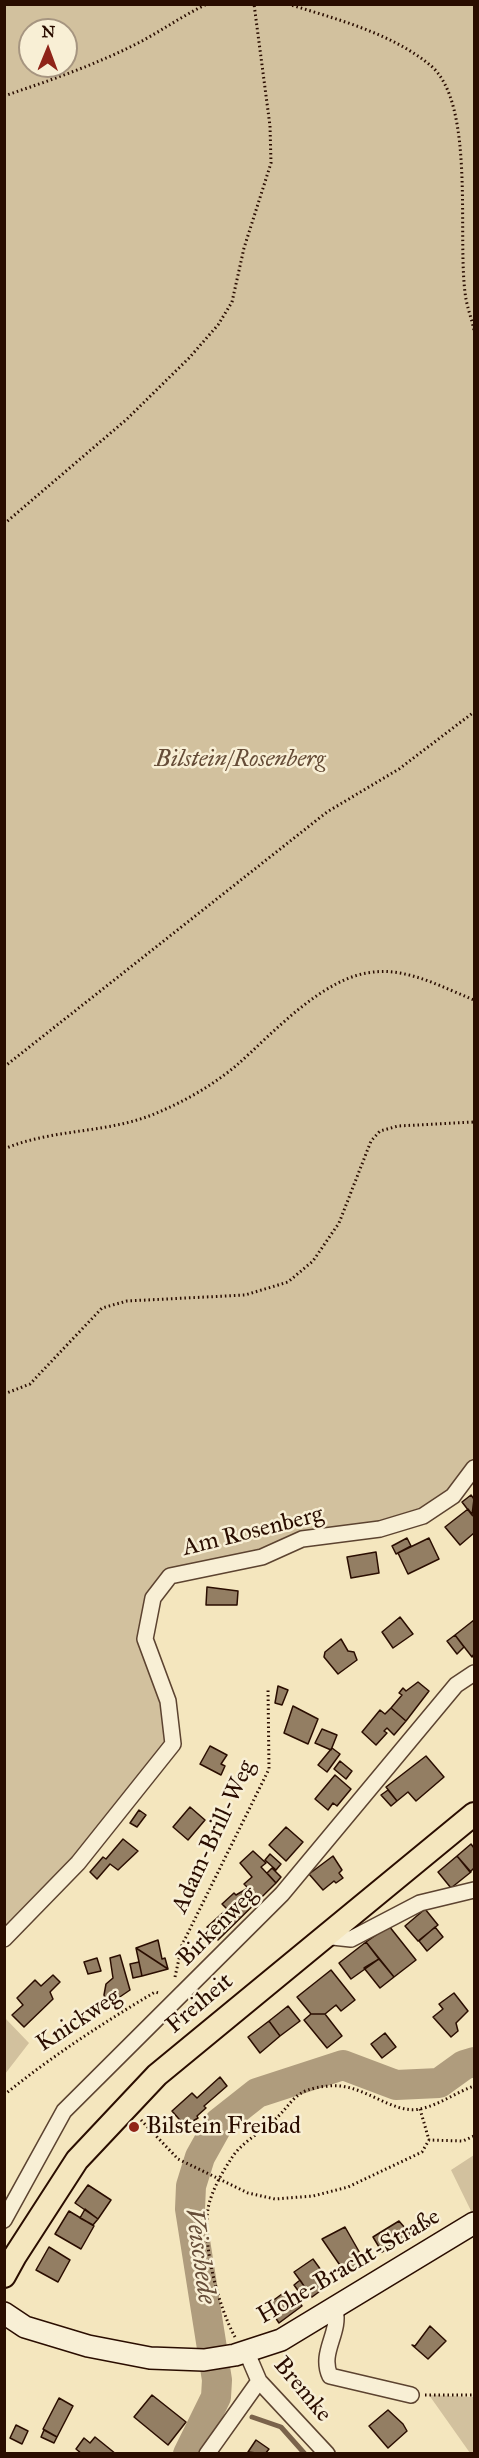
<!DOCTYPE html>
<html>
<head>
<meta charset="utf-8">
<style>
	body { margin:0 }
	#map { position:relative; width:479px; height:2458px; overflow:hidden; background:#f4e6be; font-family:"IM FELL Great Primer",serif }
	canvas { display:block }
	.frame { position:absolute; inset:0; border:6px solid #2a0d00; pointer-events:none }
	.north { position:absolute; left:18px; top:18px; width:60px; height:60px; box-sizing:border-box; background:#f8efd5; border:2px solid #a69580; border-radius:50%; rotate:1deg; font-size:16px; font-weight:700; line-height:24px; text-align:center; color:#2a0d00 }
	.north::after { content:''; display:block; margin:auto; width:21px; height:27px; background:#8f2418; clip-path:polygon(50% 0,100% 100%,50% 72%,0 100%) }
</style>
</head>
<body>
<div id="map">
<canvas width="479" height="2458"></canvas>
<div class="frame"></div>
<div class="north">N</div>
</div>
<script>
const ctx = document.querySelector('canvas').getContext('2d');
ctx.lineJoin = 'round';
function paint(path, color) {
  ctx.fillStyle = color;
  ctx.fill(path, 'evenodd');
}
function stroke(path, color, width, dash) {
  ctx.strokeStyle = color;
  ctx.lineWidth = width;
  ctx.lineCap = dash ? 'butt' : 'round';
  ctx.setLineDash(dash || []);
  ctx.stroke(path);
}
function label(font, color, halo, rows, align = 'center') {
  ctx.font = font + ' "IM FELL Great Primer",serif';
  ctx.lineWidth = 5;
  ctx.setLineDash([]);
  ctx.textBaseline = 'middle';
  ctx.strokeStyle = halo;
  ctx.fillStyle = color;
  for (const [text, x, y, turn = 0] of rows) {
    ctx.save();
    ctx.translate(x, y);
    ctx.rotate((+turn || 0) * Math.PI / 180);
    ctx.textAlign = isNaN(turn) ? turn : align;
    if (halo) ctx.strokeText(text, 0, 0);
    ctx.fillText(text, 0, 0);
    ctx.restore();
  }
}
const green = new Path2D(`
	M4,5H474V1468L423,1516L170,1577L153,1598L145,1639L173,1744L4,1939ZM30,30H66V66H30Z
	M5,2018L29,2043L5,2074Z
	M474,2155V2217L451,2170Z
	M429,2395L474,2397V2453H470Z`);
const stream = new Path2D(`
	M252,2417L281,2427L305,2454`);
const river = new Path2D(`
	M188,2454L216,2397L217,2380L190,2209L191,2186L200,2157L219,2123L257,2093L343,2065L396,2085L439,2083L464,2065L474,2062`);
const building = new Path2D(`
	M471,1495L474,1499L472,1515L462,1502Z
	M468,1509L474,1517V1533L460,1545L445,1527Z
	M407,1538L411,1546L396,1554L392,1546Z
	M429,1538L439,1559L408,1574L398,1553Z
	M376,1552L379,1573L351,1578L347,1557Z
	M207,1587L238,1591L237,1605H206Z
	M400,1617L413,1634L393,1648L382,1632Z
	M474,1620V1654L472,1657L455,1635Z
	M455,1635L464,1647L457,1654L447,1641Z
	M341,1639L348,1651L354,1652L357,1660L338,1674L324,1657L325,1652Z
	M418,1682L429,1691L406,1721L391,1708L402,1695L399,1693L403,1688L406,1691Z
	M278,1686L288,1690L282,1705L275,1703Z
	M293,1706L318,1719L308,1744L284,1733Z
	M391,1708L406,1721L394,1735L387,1728L384,1731L387,1733L376,1745L362,1732L380,1710L385,1714Z
	M322,1729L337,1735L331,1750L315,1743Z
	M210,1746L227,1755L221,1764L225,1766L221,1775L200,1764Z
	M332,1748L340,1754L327,1772L318,1765Z
	M426,1756L444,1777L416,1801L408,1792L397,1801L386,1787Z
	M340,1761L352,1771L346,1779L334,1769Z
	M335,1775L351,1789L337,1806L333,1803L328,1810L315,1799Z
	M388,1790L397,1801L391,1806L381,1795Z
	M190,1807L205,1820L188,1840L173,1827Z
	M139,1810L146,1815L137,1827L130,1823Z
	M286,1827L303,1842L286,1861L269,1845Z
	M123,1839L138,1851L118,1870L110,1864L97,1879L90,1872L103,1857L106,1859Z
	M471,1844L474,1848V1868L470,1872L457,1856Z
	M253,1851L266,1863L261,1867L276,1883L218,1940L207,1927L227,1909L222,1904L234,1893L236,1895L248,1888L244,1884L252,1877L240,1863Z
	M270,1854L281,1864L276,1870L265,1860Z
	M333,1856L342,1870L339,1873L343,1878L336,1883L334,1881L323,1890L309,1874Z
	M457,1856L471,1872L451,1888L438,1872Z
	M272,1868L281,1877L276,1883L267,1873Z
	M425,1909L438,1925L418,1941L405,1926Z
	M389,1926L416,1960L394,1977L366,1942Z
	M435,1927L443,1937L427,1951L419,1941Z
	M158,1940L162,1959L165,1958L168,1969L136,1948Z
	M366,1942L379,1959L351,1979L339,1963Z
	M136,1948L168,1969L142,1976Z
	M120,1955L130,1990L108,2005L104,1995L106,1984L113,1978L110,1958Z
	M97,1958L101,1971L88,1974L84,1962Z
	M379,1959L394,1977L380,1988L364,1968Z
	M139,1962L142,1976L133,1978L130,1964Z
	M331,1970L355,2000L341,2011L336,2005L325,2014H311L297,1997Z
	M53,1975L60,1982L50,1992L53,1999L24,2027L12,2015L23,2005L17,1998L35,1980L41,1986Z
	M454,1993L468,2011L456,2023L458,2031L451,2037L433,2017L443,2009L439,2004Z
	M288,2006L300,2021L280,2036L269,2021Z
	M311,2014H325L342,2036L327,2048L304,2020Z
	M269,2021L280,2036L260,2053L248,2037Z
	M385,2033L396,2047L382,2058L371,2044Z
	M220,2077L227,2086L204,2106L206,2108L197,2116L198,2118L185,2126L172,2111L192,2093L197,2098Z
	M88,2185L111,2200L98,2219L75,2203Z
	M85,2209L98,2219L93,2225L80,2218Z
	M69,2211L94,2226L81,2249L55,2234Z
	M399,2221L411,2235L391,2248L381,2232Z
	M345,2227L361,2255L365,2252L370,2260L346,2274L322,2239Z
	M381,2232L390,2247L382,2252L373,2237Z
	M49,2247L70,2260L58,2282L36,2270Z
	M313,2259L326,2277L329,2274L334,2281L312,2297L294,2272Z
	M300,2280L308,2292L302,2296L294,2285Z
	M286,2291L291,2298L295,2296L302,2306L279,2323L267,2305Z
	M430,2326L446,2341L428,2359L412,2345L415,2346Z
	M152,2395L186,2422L168,2445L134,2417Z
	M59,2398L73,2406L57,2437L43,2429Z
	M388,2410L403,2424L407,2431L388,2448L369,2426Z
	M16,2425L28,2431L22,2444L10,2438Z
	M44,2430L57,2437L54,2443L41,2437Z
	M95,2437L116,2454H82L76,2449L84,2438L90,2443Z
	M256,2440L269,2449L265,2454L248,2452Z`);
const path = new Path2D(`
	M288,4C336,19 391,33 430,65C477,103 456,243 466,299C468,310 472,320 474,330
	M4,96C51,80 98,64 142,41C164,29 184,15 207,4
	M4,524L127,419L189,358L218,325L232,302L244,248L271,163L270,126L254,4
	M4,1067L327,812L399,769L474,712
	M4,1149C53,1128 110,1134 159,1112C187,1100 213,1085 237,1065C273,1033 324,976 374,972C408,968 444,988 474,1000
	M4,1394L30,1384L102,1308L127,1301L245,1295L288,1282L313,1261L339,1223L371,1141L380,1131L398,1126L474,1122
	M175,1977L182,1945L269,1769L268,1688
	M4,2095C52,2056 103,2023 155,1992L159,1993
	M420,2109L429,2140
	M141,2120L178,2159L248,2193L275,2199L313,2196L348,2187L422,2152L429,2140L463,2141L474,2136
	M235,2337C218,2306 202,2244 208,2209C211,2191 223,2171 233,2156C243,2142 258,2134 271,2123C295,2103 291,2089 329,2086C362,2082 392,2115 420,2109C439,2105 457,2092 474,2086
	M425,2395H474`);
const minor = new Path2D(`
	M323,1936L351,1939L420,1903L474,1890
	M4,1939L78,1863L173,1744L168,1701L145,1639L153,1598L170,1576L262,1557L302,1539L380,1529L423,1516L453,1496L474,1468
	M4,2220L64,2111L282,1894L456,1685L474,1673
	M335,2309C341,2333 319,2352 330,2376L411,2395
	M247,2353L259,2381L327,2454
	M207,2454L259,2381`);
const secondary = new Path2D(`
	M4,2313L25,2327L88,2346L150,2358L204,2360L235,2355L281,2340L474,2223`);
const primary = new Path2D(`
	M4,2276L15,2256L77,2160L157,2075L474,1814`);
const markers = [
	[134,2127,6,"#8f2418"]
];
const parkNames = [
	["Bilstein/Rosenberg",240,760]
];
const streetNames = [
	["Am Rosenberg",253,1532,-14],
	["Adam-Brill-Weg",214,1837,-65],
	["Birkenweg",218,1927,-45],
	["Freiheit",200,2004,-40],
	["Knickweg",79,2021,-33],
	["Hohe-Bracht-Straße",349,2267,-30],
	["Bremke",302,2390,50]
];
const poiNames = [
	["Bilstein Freibad",146,2127]
];
const waterNames = [
	["Veischede",199,2256,82]
];
paint(green, '#d2c19e');
stroke(stream, '#7a634b', 5);
stroke(river, '#af9c7d', 30);
paint(building, '#937e63');
stroke(building, '#2a0d00', 1.5);
stroke(minor, '#5c4330', 18);
stroke(secondary, '#2a0d00', 24);
stroke(primary, '#2a0d00', 26);
stroke(path, '#2a0d00', 3, [1.5, 3]);
stroke(minor, '#f8efd5', 15);
stroke(secondary, '#f8efd5', 21);
stroke(primary, '#f4e6be', 22);
for (const [x, y, r, color] of markers) {
  const dot = new Path2D();
  dot.arc(x, y, r, 0, 2 * Math.PI);
  ctx.fillStyle = color;
  ctx.fill(dot);
  stroke(dot, '#f8efd5', 2);
}
label('italic 24px', '#654c37', '#f8efd5', parkNames);
label('24px', '#2a0d00', '#f8efd5', streetNames);
label('24px', '#2a0d00', '#f8efd5', poiNames, 'left');
label('italic 26px', '#664d38', '#f8efd5', waterNames);
</script>
</body>
</html>
